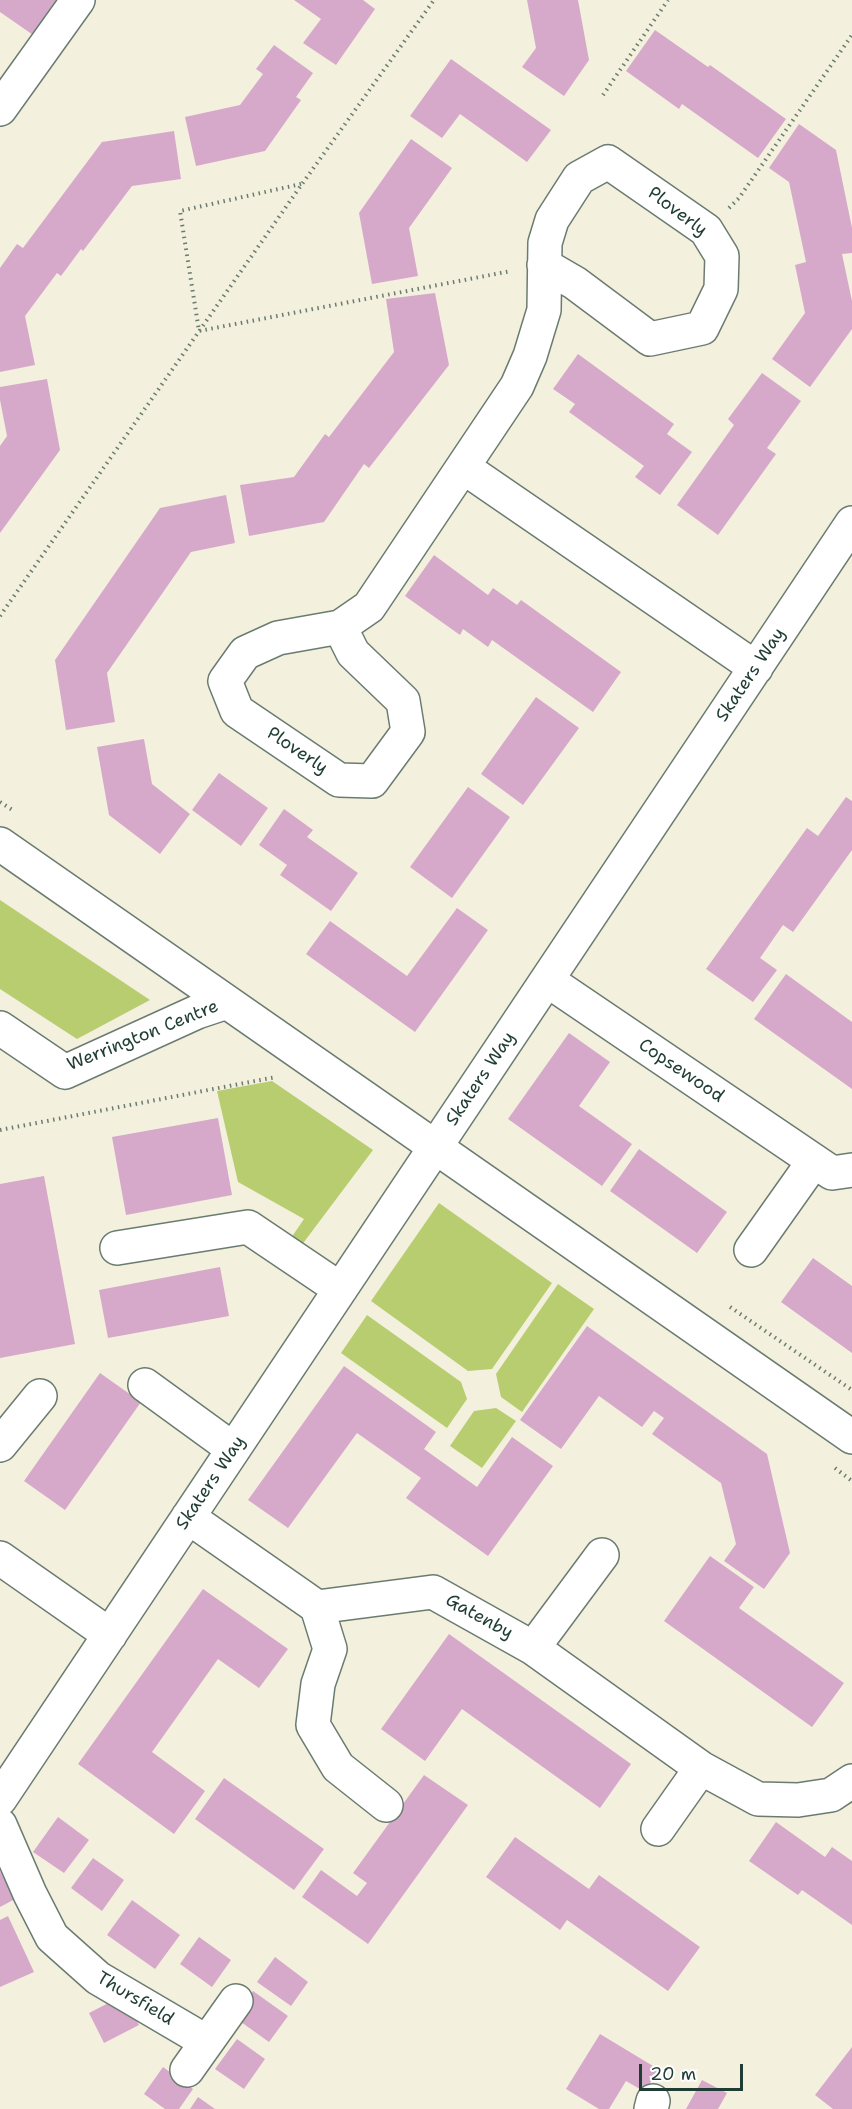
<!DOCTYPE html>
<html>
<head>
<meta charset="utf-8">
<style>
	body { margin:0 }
	#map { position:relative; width:852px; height:2109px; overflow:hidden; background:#f4f0de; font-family:"Shantell Sans",sans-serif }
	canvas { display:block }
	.scale { position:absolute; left:639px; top:2064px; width:104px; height:27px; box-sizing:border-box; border:3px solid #1f3d34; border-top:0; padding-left:8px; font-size:18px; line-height:21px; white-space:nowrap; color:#1f3d34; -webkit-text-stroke:4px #fff; paint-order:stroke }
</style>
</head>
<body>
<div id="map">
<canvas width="852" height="2109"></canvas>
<div class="scale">20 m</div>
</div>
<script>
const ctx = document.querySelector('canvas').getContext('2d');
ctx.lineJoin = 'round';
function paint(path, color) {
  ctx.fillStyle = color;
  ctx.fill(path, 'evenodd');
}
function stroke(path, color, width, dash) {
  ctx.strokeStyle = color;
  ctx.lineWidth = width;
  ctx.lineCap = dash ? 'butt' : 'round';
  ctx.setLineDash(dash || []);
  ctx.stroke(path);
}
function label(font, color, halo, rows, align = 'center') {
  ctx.font = font + ' "Shantell Sans",sans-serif';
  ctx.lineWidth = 6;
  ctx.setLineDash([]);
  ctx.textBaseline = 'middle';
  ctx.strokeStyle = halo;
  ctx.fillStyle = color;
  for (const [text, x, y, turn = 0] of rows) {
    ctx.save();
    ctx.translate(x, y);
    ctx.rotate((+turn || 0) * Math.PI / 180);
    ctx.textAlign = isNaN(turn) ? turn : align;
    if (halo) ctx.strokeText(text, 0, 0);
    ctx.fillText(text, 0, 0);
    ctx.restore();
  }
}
const green = new Path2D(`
	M0,900L150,1000L77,1039L0,989Z
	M272,1081L373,1150L301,1246L291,1238L304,1219L238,1182L217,1091Z
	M439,1203L552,1283L492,1369L468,1371L371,1301Z
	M558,1284L594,1309L522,1412L501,1397L496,1374Z
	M367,1315L461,1382L467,1399L447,1428L341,1353Z
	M496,1408L516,1421L482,1468L450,1446L474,1411Z`);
const building = new Path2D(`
	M0,0H61L36,37L0,12Z
	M294,0H363L375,9L336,65L303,43L321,19Z
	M527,0H578L589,60L564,96L522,67L536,48Z
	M655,30L708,67L710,65L786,119L758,158L682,104L679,109L626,71Z
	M274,45L313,73L296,97L301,100L265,151L196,166L185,117L240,105L263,74L256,69Z
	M451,59L551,130L527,162L460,114L442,138L410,116Z
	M799,124L836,150L852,228V253L842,254L852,301V329L810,387L772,359L805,313L795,265L806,262L789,182L769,168Z
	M174,131L181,179L132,186L83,251L81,249L61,276L57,273L25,316L35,365L0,372V268L17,244L23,248L102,142Z
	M411,139L452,168L409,228L418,276L372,284L359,213Z
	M435,293L449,365L369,468L364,464L324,522L249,536L240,485L294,477L325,434L329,437L394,352L386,299Z
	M578,354L674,424L667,434L692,452L660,495L635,477L644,466L569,412L575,404L553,389Z
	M762,373L801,401L767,448L776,454L718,535L677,505L734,425L728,419Z
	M47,379L60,450L0,533V446L7,436L0,400V387Z
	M226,495L235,543L191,552L107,673L115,722L66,730L55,660L160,508Z
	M434,555L488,595L493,588L517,605L521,600L621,672L593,712L492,640L488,647L463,629L460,635L405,596Z
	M536,697L579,728L523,805L481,774Z
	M144,739L152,784L190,814L160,854L109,815L97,747Z
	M219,773L268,808L241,846L192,810Z
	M468,787L510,817L452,898L410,867Z
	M846,797L852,801V850L793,932L783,925L760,958L777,970L753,1002L706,969L807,828L818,836Z
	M284,809L313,830L307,837L358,873L331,911L280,875L287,865L259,845Z
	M457,908L488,930L415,1032L306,954L330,921L407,976Z
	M786,974L852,1022V1089L754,1019Z
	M569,1033L610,1062L579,1106L632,1144L602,1186L508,1119Z
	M218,1118L232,1195L126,1215L112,1137Z
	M639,1149L727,1212L697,1253L610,1191Z
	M44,1176L75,1344L0,1358V1184Z
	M813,1258L852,1286V1353L781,1302Z
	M220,1267L229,1316L108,1338L99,1290Z
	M587,1326L767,1454L790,1553L764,1589L724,1561L736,1544L721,1483L652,1434L664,1418L654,1411L642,1427L599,1396L561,1449L520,1420Z
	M344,1366L436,1432L424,1449L477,1487L512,1437L553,1466L488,1556L406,1498L421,1478L357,1433L288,1528L248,1500Z
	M100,1373L141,1402L65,1510L24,1481Z
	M710,1556L754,1587L739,1608L844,1683L812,1727L664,1621Z
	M203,1589L288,1649L259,1688L218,1659L152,1752L205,1791L174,1834L78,1764Z
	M449,1634L631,1764L600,1808L462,1709L425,1761L381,1729Z
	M424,1775L468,1805L368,1944L302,1897L321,1870L357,1896L367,1883L353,1873Z
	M224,1778L324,1849L294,1890L195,1819Z
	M58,1817L89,1840L64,1873L33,1852Z
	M776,1822L825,1857L832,1847L852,1861V1925L802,1890L798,1895L749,1861Z
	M515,1837L589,1889L599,1875L700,1947L668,1991L567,1920L560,1930L486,1877Z
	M93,1858L124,1880L102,1911L71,1888Z
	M0,1871L15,1899L0,1907Z
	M132,1900L180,1935L155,1969L107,1935Z
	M8,1916L34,1972L0,1987V1920Z
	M199,1937L231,1960L212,1987L180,1964Z
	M275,1957L308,1982L291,2006L257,1982Z
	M253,1991L288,2016L269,2042L234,2017Z
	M124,1995L139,2025L104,2043L89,2013Z
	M600,2034L658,2069L645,2092L626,2081L609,2109H599L566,2089Z
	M237,2039L265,2059L244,2089L215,2069Z
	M852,2047V2109H833L815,2095Z
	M163,2067L193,2089L179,2109H165L144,2094Z
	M702,2080L727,2093L718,2109H686Z
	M198,2097L215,2109H190Z`);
const path = new Path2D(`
	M603,95L668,0
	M301,184L180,211L199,331L511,271
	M729,208L739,198L852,35
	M0,616L302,184L434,0
	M0,802L14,811
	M0,1130L276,1077
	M730,1307L852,1390
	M835,1468L852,1481`);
const minor = new Path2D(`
	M0,109L78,0
	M463,467L756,668
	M340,627L353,653L403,701L408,732L372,781L339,780L237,711L225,681L245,653L278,638L340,627L369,607L517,386L530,356L544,310L545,243L552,220L579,178L608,162L706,230L722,256L721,289L702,328L650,339L575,283L544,265
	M0,844L852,1437
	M547,980L832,1173L852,1170
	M0,1028L65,1072L197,1012L227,1002
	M117,1248L248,1227L340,1289
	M751,1250L814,1161
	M145,1385L233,1449
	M0,1445L40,1396
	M188,1517L317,1607
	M0,1558L110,1635
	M533,1648L602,1555
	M0,1799L852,523
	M386,1805L338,1767L313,1725L318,1684L330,1649L317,1607L433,1592L533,1648L701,1768L758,1799L798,1800L831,1795L852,1781
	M0,1825L30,1894L52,1937L98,1978L207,2042
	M658,1829L701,1768
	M187,2070L236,2001
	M651,2109L653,2101`);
const streetNames = [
	["Ploverly",677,212,37],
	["Skaters Way",751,675,-56],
	["Ploverly",297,751,34],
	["Werrington Centre",143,1036,-22],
	["Copsewood",681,1071,34],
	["Skaters Way",481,1079,-56],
	["Skaters Way",211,1483,-56],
	["Gatenby",479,1617,29],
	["Thursfield",135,1999,31]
];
paint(green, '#b8cd70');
paint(building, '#d6a9cb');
stroke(minor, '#6a7c70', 36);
stroke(path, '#6a7c70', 4, [1.5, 4.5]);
stroke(minor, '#fff', 33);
label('18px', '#1f3d34', '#fff', streetNames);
</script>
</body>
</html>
